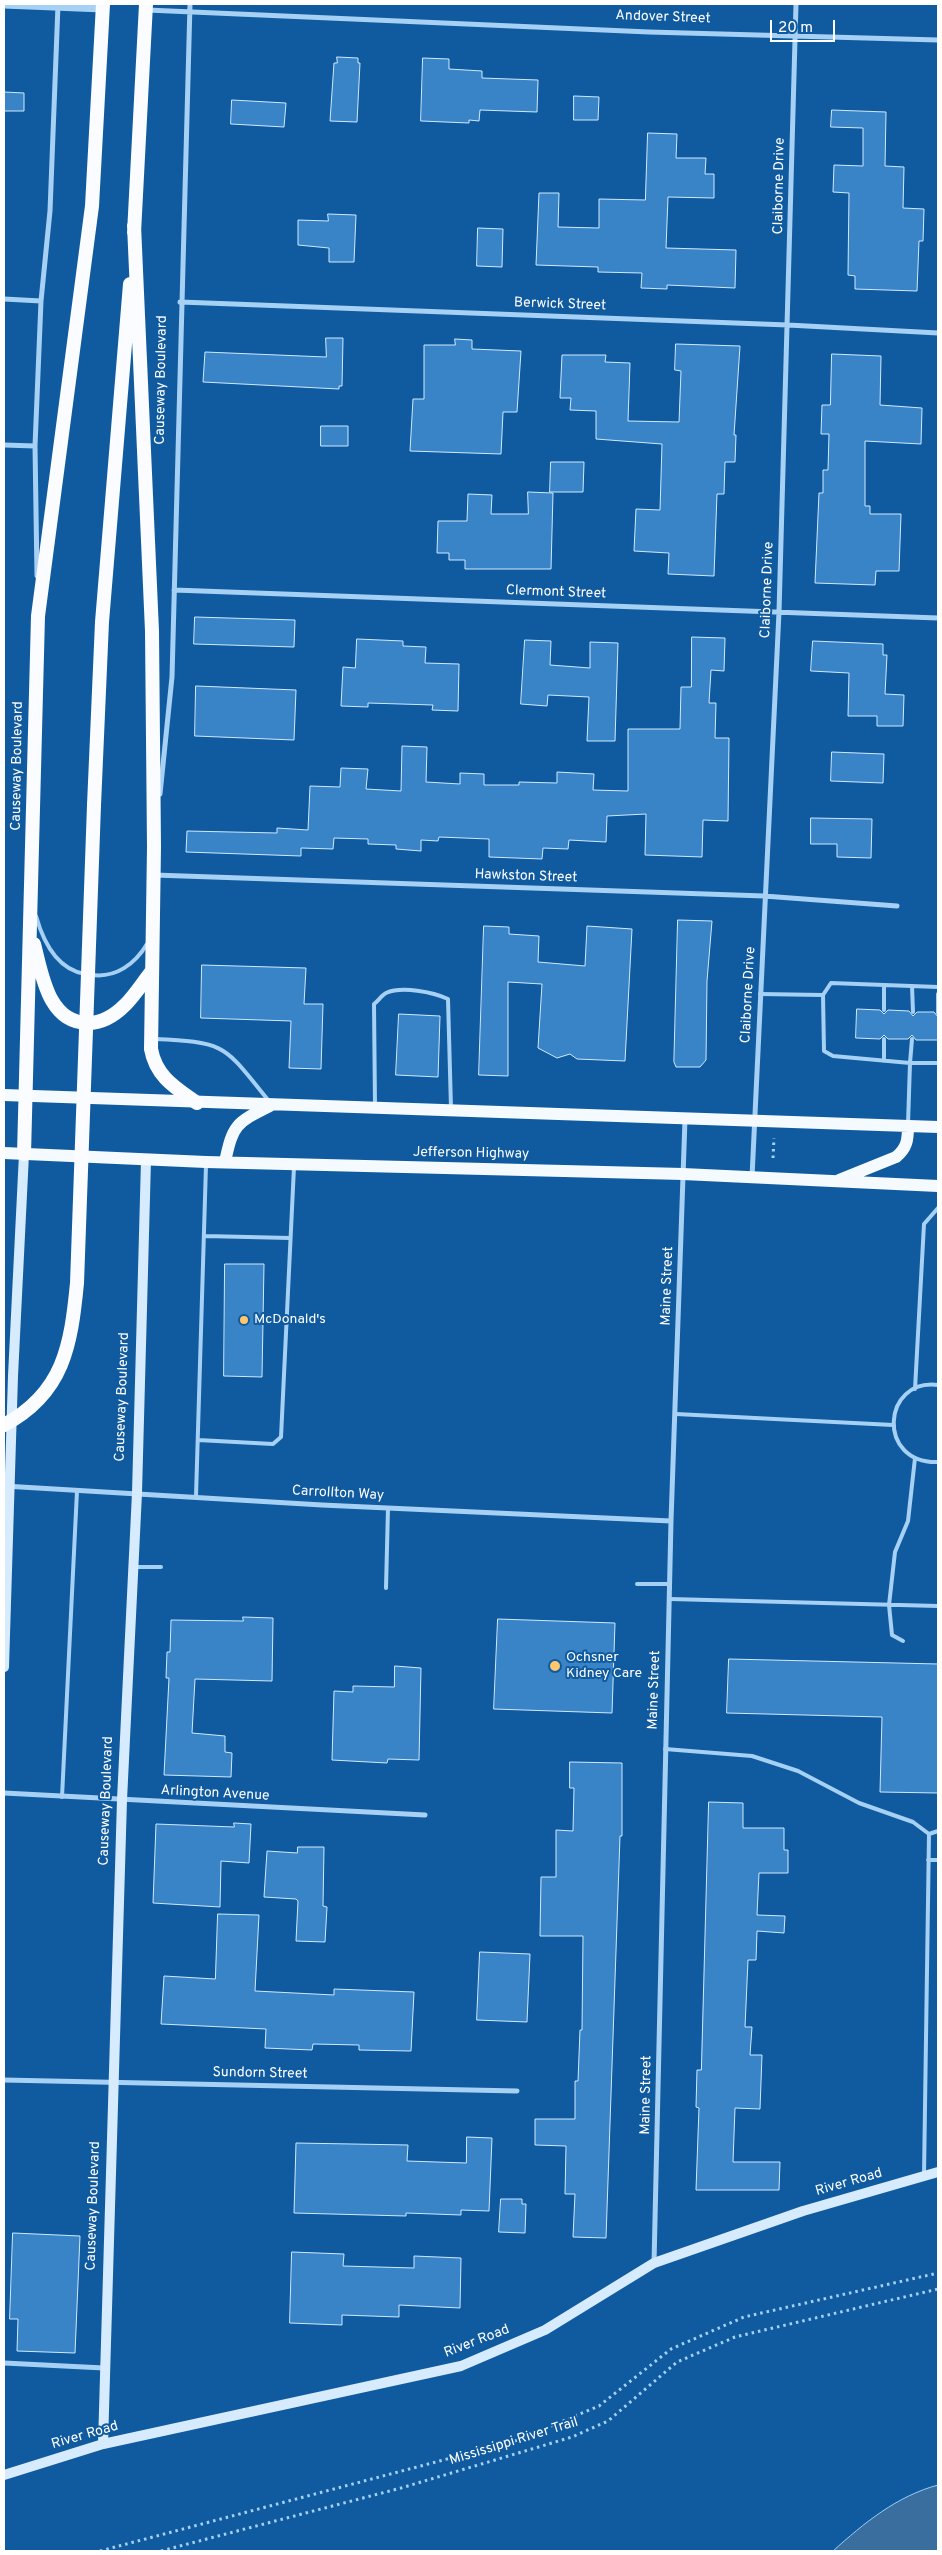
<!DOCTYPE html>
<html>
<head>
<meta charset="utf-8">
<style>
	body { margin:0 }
	#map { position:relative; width:942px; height:2555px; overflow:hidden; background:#105b9f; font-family:Overpass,sans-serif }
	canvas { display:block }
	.frame { position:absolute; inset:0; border:5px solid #fff; pointer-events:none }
	.scale { position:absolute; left:770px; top:20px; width:65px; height:22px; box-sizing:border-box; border:2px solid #fff; border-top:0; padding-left:6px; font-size:15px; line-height:18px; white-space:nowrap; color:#fff; -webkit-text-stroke:4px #105b9f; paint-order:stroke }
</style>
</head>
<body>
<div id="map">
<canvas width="942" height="2555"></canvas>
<div class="frame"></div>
<div class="scale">20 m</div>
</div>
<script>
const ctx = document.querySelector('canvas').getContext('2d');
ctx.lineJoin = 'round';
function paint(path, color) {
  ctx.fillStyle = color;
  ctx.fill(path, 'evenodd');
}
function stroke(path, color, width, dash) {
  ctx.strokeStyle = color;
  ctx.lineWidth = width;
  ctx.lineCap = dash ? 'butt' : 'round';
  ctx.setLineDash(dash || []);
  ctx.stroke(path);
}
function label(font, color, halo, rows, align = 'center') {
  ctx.font = font + ' Overpass,sans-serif';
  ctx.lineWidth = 4;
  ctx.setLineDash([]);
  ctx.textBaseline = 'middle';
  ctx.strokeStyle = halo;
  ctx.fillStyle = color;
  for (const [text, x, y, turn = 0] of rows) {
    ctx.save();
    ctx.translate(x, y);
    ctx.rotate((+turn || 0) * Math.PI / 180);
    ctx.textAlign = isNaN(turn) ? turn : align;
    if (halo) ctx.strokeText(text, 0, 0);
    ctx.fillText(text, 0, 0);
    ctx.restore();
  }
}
const water = new Path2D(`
	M938,2485V2551H833C864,2523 897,2496 938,2485Z`);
const building = new Path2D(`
	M337,57L358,58V63H360L357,122L330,121L334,63H337Z
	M423,58L449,59V69L482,71V78L538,80L537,112L480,110L479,121L469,120V123L421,121Z
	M4,92L24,93V111H4Z
	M574,96L599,97L598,120H574Z
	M232,100L286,103L284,127L231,124Z
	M832,110L886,112L885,166L904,167L903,208L924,209L923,241H919L917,291L855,289V276L848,275L849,193L833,192L834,165L863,166V128L831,127Z
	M648,133L677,134L676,158H706L705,174H714V198L668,197L666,248L736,250L735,288L667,285V289L641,288L642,273L598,272V267L536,265L539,193H559L558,227L599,228V199L645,200Z
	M328,214L356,215L354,262H329V248L298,245V220L328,221Z
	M478,228L503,229L502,267L477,266Z
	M326,338H343L342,386H339V389L203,382L205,352L326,357Z
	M455,339L472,340V349L521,351L517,412H503L501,454L410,451L413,399H424V345H455Z
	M676,344L740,346L734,435H736L735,462H725L724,494H717L714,576L668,574L669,553L634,551L636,509L660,510L662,444L596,439V411L570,410L571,398H560L562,355H606L605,362L630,363L628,421L679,422L681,371L675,370Z
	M832,354L881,356L880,405L922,408L921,444L865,441V506H870V514H901L899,571H876L875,585L815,583L819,493H823V470H828L829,434H821L822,405H830Z
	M321,426H348V446H321Z
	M551,462H584L583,492H550Z
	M528,492L553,493L551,569H465V560H449V553H437L438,521H467L468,494L492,495L491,514H528Z
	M195,617L295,620L294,647L194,644Z
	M692,637L725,638L724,671L711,670L709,703H716L715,738H729L728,821L703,820L702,857L645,855L646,814L607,816L606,842L569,840L568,849L543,848L542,859L489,857V839L439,837L438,841L421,840V851L396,849V845L368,844V839L334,838L333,849L301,848V856L186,852L187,831L277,833V828L308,830L310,786L340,787L341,768L368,769L366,789L401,791L402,746L427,747L426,782L460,784V773L484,774V785H519V782L557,783V772L594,774L593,790L628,791V729H680L681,687H691Z
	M357,639L403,641V646L426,647L425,663L459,664L458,711L432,710L433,705L368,703V707L341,706L343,667L355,668Z
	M525,640L551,641L550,665L590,668V642L618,643L615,741H587L589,697L548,695L547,706L521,704Z
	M813,641L883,644V655H887L885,694L904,695L903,726H877V716H848L849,673L811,671Z
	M196,686L296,690L294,740L195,736Z
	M832,752L884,754L883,783L831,781Z
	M811,818L872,819L871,858L837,857V844H811Z
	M678,920L712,921L707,981L706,1060L700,1067H676L674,1062Z
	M484,926L509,927V934L539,936L538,962L585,966L587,926L632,929L625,1061L577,1059L570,1054L557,1058L538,1048L542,984L508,982V1076L479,1075Z
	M202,965L306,968L304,1004H323L321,1069L289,1068L291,1021L201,1018Z
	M857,1009L880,1010L884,1014L888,1010L909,1011L913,1016L917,1012H934L938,1017V1040H916L912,1035L908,1039H888L884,1035L880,1039L856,1038Z
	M399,1014L440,1016L438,1077L396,1075Z
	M225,1264H264L262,1377L224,1376Z
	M243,1617L273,1618L272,1681L195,1679L192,1733L225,1736V1752L232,1753L231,1777L164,1775L169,1678H166L167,1652H170L171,1620L243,1621Z
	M498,1619L615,1623L612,1713L494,1709Z
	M729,1659L938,1664V1793L880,1792L882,1717L727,1713Z
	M395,1666L421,1668L419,1760L388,1759L387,1763L332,1760L334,1691L353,1692V1686L394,1687Z
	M570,1762L622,1763V1836H620L606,2238L573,2237L575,2194H565L566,2146L535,2145V2119H575V2081H578L580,2030H582L583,1936H540L541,1877H556V1830L573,1831L574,1788H570Z
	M709,1802L743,1803V1828H784V1850H788V1873H759L757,1915L785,1916L784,1933L757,1931L756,1960H748L745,2027H752L750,2055H762L760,2109L735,2108L733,2162H780L779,2190H696L699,2108L696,2107L697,2070H701Z
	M234,1823L251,1824L249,1863L221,1861L220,1907L153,1903L156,1824L234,1827Z
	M298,1847H324L323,1906L327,1907L325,1942L296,1941L298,1901L296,1899L264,1897L267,1851L297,1853Z
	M218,1914L259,1915L255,1991L334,1995V1989L414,1992L411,2051L359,2050V2045L313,2044L312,2050L265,2048L266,2029L161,2024L164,1976L215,1979Z
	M480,1952L530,1954L527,2022L477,2020Z
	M467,2137L492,2138L489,2211L461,2210V2215L406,2213V2216L294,2213L296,2143L408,2145L407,2161L466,2163Z
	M501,2199H522V2204H526L525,2233L499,2232Z
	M13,2233L80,2236L75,2353L17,2351L18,2319H10Z
	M292,2252L344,2254L343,2266L414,2268V2256L461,2258L460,2308L399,2305V2317L342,2315V2325L290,2323Z`);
const path = new Path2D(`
	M773,1158L774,1138
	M100,2551L515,2441L599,2406L671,2349L744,2317L938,2273
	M161,2551L401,2488L572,2437L608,2421L677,2362L735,2337L938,2289`);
const service = new Path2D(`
	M36,916C43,941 56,969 85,974
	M92,975C116,978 135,964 147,944
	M884,985V1010
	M912,986L913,1012
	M760,994L823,995L831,983L938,987
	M823,995L824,1051L833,1056L910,1063L908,1124
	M938,1013V994
	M154,1039C228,1042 224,1046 269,1101
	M912,1039L910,1063H938
	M884,1061V1039
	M375,1106L374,1004C378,1001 382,995 386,993C402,986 433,992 448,999L451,1108
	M205,1236L290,1238
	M938,1385C882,1378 876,1464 938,1462
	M915,1389L924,1224L938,1208
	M676,1414L893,1425
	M198,1440L273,1444L281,1437L294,1167
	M196,1496L206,1165
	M133,1567H161
	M637,1584H670
	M386,1588L388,1508
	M670,1599L938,1606
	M903,1641L892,1635L889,1605L895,1552L908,1521L915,1458
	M665,1749L752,1756L798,1771L859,1803L913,1822L929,1834L924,2175
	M62,1797L77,1491
	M929,1834L938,1831
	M928,1860H938`);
const minor = new Path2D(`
	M147,10L649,32L938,40
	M4,299L41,301
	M180,302L788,325L938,333
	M4,445L35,446
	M37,576L35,446L41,301L50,211L58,5
	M174,590L938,618
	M160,794L172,677L190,4
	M154,875L764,896L897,906
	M752,1177L779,612L796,4
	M4,1486L322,1505L671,1521
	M4,1793L425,1815
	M4,2080L517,2091
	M654,2263L671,1521L685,1119
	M4,2363L104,2368`);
const tertiary = new Path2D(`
	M4,4L103,8`);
const secondary = new Path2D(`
	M4,1667L13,1376L24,1154
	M103,2444L122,1800L137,1493L146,1160
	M4,2475L103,2444L461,2366L545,2330L654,2263L803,2211L938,2172`);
const primary = new Path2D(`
	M4,1095L938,1127
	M4,1153L206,1162L683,1174L938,1186
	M225,1162C233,1124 236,1123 270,1106
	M839,1180L896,1157C907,1148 908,1140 908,1126`);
const trunk = new Path2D(`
	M134,225L152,631L154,847L151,1049C156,1077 176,1088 197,1103
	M134,233L146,4
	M94,805L102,622L130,284
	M34,944C42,974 48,1023 88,1023C103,1023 115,1015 125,1005C135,995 143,982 152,971
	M24,1154L38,616L92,206L103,4`);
const trunkBridge = new Path2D(`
	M4,1425C64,1393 71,1345 77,1283L94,805`);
const markers = [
	[244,1320,5,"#ffc76b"],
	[555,1666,6,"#ffc76b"]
];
const streetNames = [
	["Andover Street",663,18,2],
	["Claiborne Drive",780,186,-89],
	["Berwick Street",560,305,2],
	["Causeway Boulevard",162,380,-89],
	["Claiborne Drive",768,590,-88],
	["Clermont Street",556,593,2],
	["Causeway Boulevard",18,766,-89],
	["Hawkston Street",526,877,2],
	["Claiborne Drive",749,995,-87],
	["Jefferson Highway",471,1154,1],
	["Maine Street",668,1286,-88],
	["Causeway Boulevard",123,1397,-88],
	["Carrollton Way",338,1494,3],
	["Maine Street",655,1690,-88],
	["Arlington Avenue",215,1794,3],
	["Causeway Boulevard",107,1801,-88],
	["Sundorn Street",260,2074,1],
	["Maine Street",647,2095,-89],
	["River Road",849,2183,-16],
	["Causeway Boulevard",94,2206,-88],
	["River Road",477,2342,-21],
	["River Road",85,2436,-16],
	["Mississippi River Trail",514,2442,-17]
];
const poiNames = [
	["McDonald's",254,1320],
	["Ochsner",566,1658],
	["Kidney Care",566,1674]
];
paint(water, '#396e9f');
stroke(water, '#98cdf9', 1);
paint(building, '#3984c6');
stroke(building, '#cfe9fe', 1);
stroke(path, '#a6d1f5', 3, [2.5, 4]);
stroke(service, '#a6d1f5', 4);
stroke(minor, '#a6d1f5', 5);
stroke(tertiary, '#a6d1f5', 9);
stroke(secondary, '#d7ebfe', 10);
stroke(primary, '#f5faff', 12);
stroke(trunk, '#fafcff', 14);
stroke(trunkBridge, '#fafcff', 14);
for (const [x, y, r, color] of markers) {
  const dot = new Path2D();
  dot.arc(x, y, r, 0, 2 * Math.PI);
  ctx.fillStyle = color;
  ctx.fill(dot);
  stroke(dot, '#105b9f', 2);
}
label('14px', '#fff', '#105b9f', streetNames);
label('14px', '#fff', '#105b9f', poiNames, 'left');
</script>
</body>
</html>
